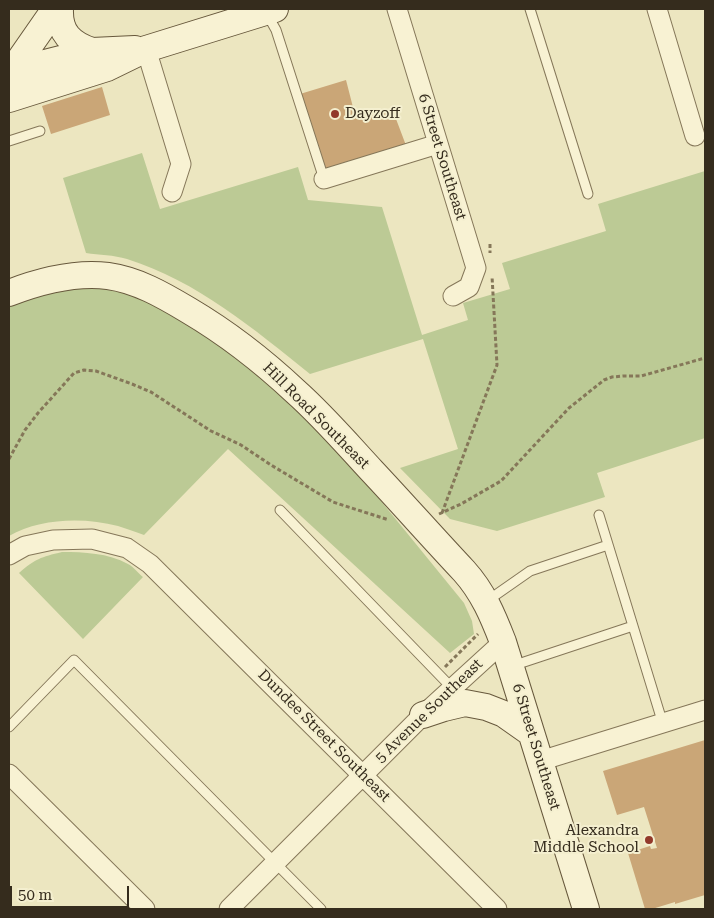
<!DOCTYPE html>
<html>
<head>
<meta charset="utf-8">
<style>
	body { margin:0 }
	#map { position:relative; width:714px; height:918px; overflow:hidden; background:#ece6c0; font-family:"Roboto Serif",serif }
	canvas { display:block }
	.frame { position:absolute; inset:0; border:10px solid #352c1d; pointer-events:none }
	.scale { position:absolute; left:10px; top:886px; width:119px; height:22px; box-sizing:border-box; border:2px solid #352c1d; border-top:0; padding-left:6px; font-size:15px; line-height:18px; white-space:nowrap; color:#352c1d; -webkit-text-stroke:4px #f4efcf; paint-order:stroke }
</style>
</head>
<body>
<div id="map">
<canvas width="714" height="918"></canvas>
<div class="frame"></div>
<div class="scale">50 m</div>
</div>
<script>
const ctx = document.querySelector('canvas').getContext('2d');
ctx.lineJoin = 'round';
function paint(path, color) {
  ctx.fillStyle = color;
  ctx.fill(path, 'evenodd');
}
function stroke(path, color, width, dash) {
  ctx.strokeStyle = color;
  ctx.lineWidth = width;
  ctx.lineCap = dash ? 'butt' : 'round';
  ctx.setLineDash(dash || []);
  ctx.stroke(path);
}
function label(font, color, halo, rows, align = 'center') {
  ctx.font = font + ' "Roboto Serif",serif';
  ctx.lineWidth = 4;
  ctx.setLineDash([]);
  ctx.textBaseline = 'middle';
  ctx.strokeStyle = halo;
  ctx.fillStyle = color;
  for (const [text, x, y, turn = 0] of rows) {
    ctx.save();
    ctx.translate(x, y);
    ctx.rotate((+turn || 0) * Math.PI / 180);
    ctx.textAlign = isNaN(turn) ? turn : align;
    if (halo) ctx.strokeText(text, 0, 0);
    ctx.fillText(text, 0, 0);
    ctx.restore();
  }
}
const green = new Path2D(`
	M142,153L160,209L298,167L308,200L382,207L422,335L468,320L463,303L510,289L502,263L606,231L598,204L705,171V438L597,473L605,497L497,531L450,519L400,468L458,449L423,339L310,374C254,329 197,281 127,259C114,255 99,255 86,253L63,178Z
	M95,287L138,296L169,311L221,345L259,373L341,452L464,603L472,621L474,634L450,653L228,449L144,535C136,532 127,529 118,526C84,517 40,518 9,536V306L39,295L71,288Z
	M62,552C84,552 108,553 128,564C134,567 138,573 143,577L83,639L19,573C35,559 41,557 62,552Z`);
const building = new Path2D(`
	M346,80L356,119L393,111L407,148L326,174L300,94Z
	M102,87L110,115L51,134L42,106Z
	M705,740V895L675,904V902L652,909H645L628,853L650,846L651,849L657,848L644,807L617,815L603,771Z`);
const path = new Path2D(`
	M490,244V253
	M9,459L25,430L38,413L74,373L84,370L96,371L132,384L151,392L211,431L241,445L271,465L333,502L389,520
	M442,513L497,365L492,276
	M439,514L461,504L501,481L569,408L604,380L612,377L623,376H641L705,358
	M445,667L478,634`);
const lane = new Path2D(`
	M530,9L588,194
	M267,14L276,30L324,179
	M9,141L40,131
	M280,510L452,688
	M599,515L663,724
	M487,601L530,571L608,545
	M512,666L633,626
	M9,727L74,660L321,909`);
const street = new Path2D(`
	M397,9L476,268L469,287L453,296
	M657,9L695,136
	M146,49L181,164L172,192
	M324,179L438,144
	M9,555L25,546L53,540L92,539L127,548L150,564L497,909
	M540,761L705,710
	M9,774L145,909
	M229,909L423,715L503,642`);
const secondary = new Path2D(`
	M60,9C59,33 71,44 92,51
	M9,72L92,51L135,49
	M9,75L55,9
	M9,99L107,68L146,49L275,9
	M9,293C40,281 75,272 108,276C137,280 163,295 188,310C227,333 263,361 296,392C323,416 347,444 372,471C403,504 433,538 464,571C483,592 493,616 503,642L586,909
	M423,715L444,708L465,703L486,707L504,714L531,733`);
const markers = [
	[335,114,5,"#92392a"],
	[649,840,5,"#92392a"]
];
const poiNames = [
	["Dayzoff",345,114],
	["Alexandra",639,831,"right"],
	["Middle School",639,848,"right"]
];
const streetNames = [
	["6 Street Southeast",442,157,73],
	["Hill Road Southeast",316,416,45],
	["5 Avenue Southeast",429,711,-44],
	["Dundee Street Southeast",324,736,45],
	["6 Street Southeast",536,747,73]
];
paint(green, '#bcca95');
paint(building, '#caa677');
stroke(lane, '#857759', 11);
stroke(street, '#857759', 21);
stroke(secondary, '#67583c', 28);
stroke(path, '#857759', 3, [4, 2.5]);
stroke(lane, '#f8f2d3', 9);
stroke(street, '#f8f2d3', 19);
stroke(secondary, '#f8f2d3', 26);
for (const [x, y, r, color] of markers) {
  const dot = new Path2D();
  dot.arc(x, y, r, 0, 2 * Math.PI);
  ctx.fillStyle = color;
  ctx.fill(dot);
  stroke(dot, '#f4efcf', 2);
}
label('15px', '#352c1d', '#f4efcf', poiNames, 'left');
label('15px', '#352c1d', '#f4efcf', streetNames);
</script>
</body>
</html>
